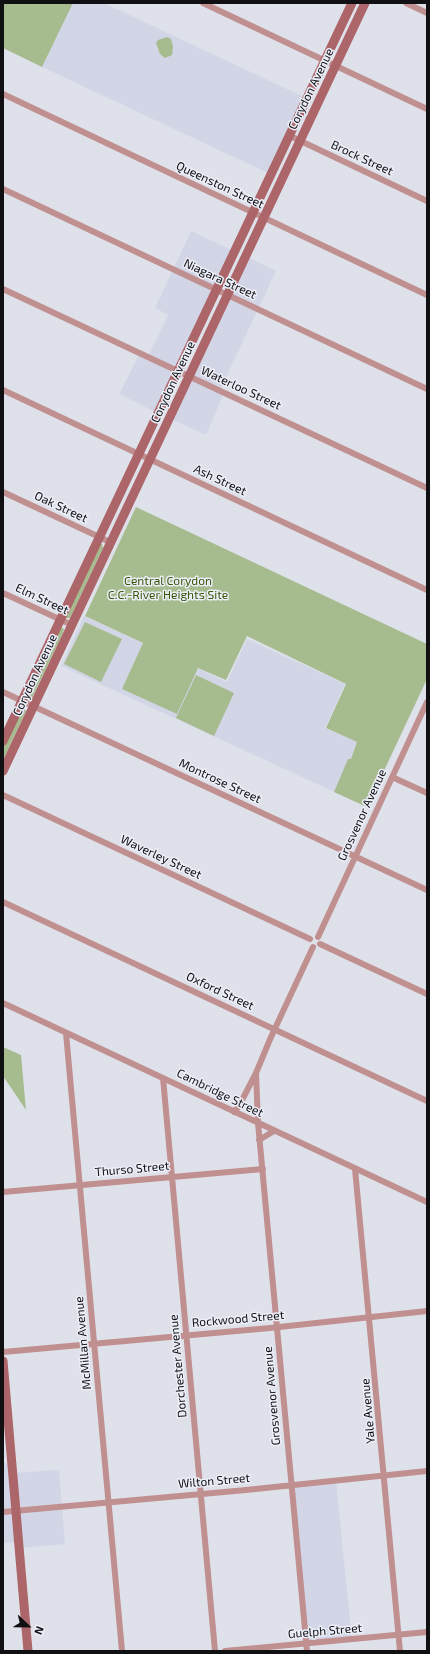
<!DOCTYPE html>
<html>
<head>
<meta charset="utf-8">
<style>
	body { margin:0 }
	#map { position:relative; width:430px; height:1654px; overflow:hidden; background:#dfe1ea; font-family:"Exo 2",sans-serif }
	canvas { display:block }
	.frame { position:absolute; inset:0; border:4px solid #101013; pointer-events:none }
	.north { position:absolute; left:8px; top:1606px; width:40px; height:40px; -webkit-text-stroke:3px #eceef8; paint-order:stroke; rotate:112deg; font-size:11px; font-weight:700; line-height:16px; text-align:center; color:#101013 }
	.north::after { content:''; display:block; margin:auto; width:14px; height:18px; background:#101013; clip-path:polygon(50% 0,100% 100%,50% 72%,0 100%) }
</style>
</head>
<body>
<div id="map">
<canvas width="430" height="1654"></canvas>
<div class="frame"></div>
<div class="north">N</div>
</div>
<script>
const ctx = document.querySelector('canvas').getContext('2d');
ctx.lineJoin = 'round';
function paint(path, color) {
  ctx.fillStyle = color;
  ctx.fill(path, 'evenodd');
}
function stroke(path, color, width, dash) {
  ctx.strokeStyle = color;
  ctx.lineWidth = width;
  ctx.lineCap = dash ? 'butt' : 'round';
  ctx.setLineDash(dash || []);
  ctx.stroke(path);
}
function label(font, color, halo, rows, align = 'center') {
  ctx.font = font + ' "Exo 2",sans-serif';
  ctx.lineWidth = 3;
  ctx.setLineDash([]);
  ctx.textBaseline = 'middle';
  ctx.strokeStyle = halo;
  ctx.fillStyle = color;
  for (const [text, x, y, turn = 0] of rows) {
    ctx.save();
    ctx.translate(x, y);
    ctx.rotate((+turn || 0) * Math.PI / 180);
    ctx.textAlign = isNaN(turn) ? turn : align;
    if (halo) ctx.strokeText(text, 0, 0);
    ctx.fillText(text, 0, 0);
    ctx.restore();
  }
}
const built = new Path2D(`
	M73,3H104L306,98L270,174L42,67Z
	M191,231L234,251L157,413L119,394L140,353L148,357L168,315L155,308Z
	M245,256L276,271L220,390L224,393L206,435L169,418Z
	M84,616L227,682L247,639L345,684L325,728L357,742L367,807L61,666Z
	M3,1463H12L13,1473L59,1470L65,1544L19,1548L18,1542L3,1543Z
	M336,1481L352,1640L306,1644L291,1485Z`);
const green = new Path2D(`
	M3,3H73L42,67L3,48Z
	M167,37L171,39L173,47L172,55L165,58L160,54L156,43L158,40Z
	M136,507L427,644V679L367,807L334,792L348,759H351L357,742L326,728L346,684L247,636L226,680L198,668L177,714L122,689L143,643L85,616Z
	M100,544H102L103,548L70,618H66V617Z
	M85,622L122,639L101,682L64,664Z
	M61,627L64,629L63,633L32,698L28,699L27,698Z
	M196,675L234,693L214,736L176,718Z
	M24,708L26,711L3,760V748L21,709Z
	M3,1047L21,1055L26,1110L3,1076Z`);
const minor = new Path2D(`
	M203,3L427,109
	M406,3L427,13
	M3,94L427,295
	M288,135L427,201
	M3,189L427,389
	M3,289L427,488
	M3,390L427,590
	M3,492L110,542
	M3,593L72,625
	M3,692L427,890
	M392,777L427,793
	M3,795L310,939
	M3,902L427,1101
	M318,937L427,702
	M320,944L427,994
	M3,1003L427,1202
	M66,1033L122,1651
	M163,1078L215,1651
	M234,1112L239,1106L255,1075
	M259,1140L274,1131
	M355,1169L400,1651
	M3,1192L263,1169
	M3,1352L270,1328L427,1311
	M3,1512L246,1490L427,1471
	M225,1651L427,1632
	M307,1651L258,1123L256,1073L271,1037L313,947`);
const secondary = new Path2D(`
	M3,741L352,3
	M3,771L365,3
	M3,1361L28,1651`);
const streetNames = [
	["Corydon Avenue",311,89,-64],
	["Brock Street",362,158,25],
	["Queenston Street",220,185,25],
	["Niagara Street",220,279,25],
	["Corydon Avenue",173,382,-65],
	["Waterloo Street",241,388,25],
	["Ash Street",220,480,25],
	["Oak Street",61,507,25],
	["Elm Street",42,599,25],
	["Corydon Avenue",35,675,-65],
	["Montrose Street",220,781,25],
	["Grosvenor Avenue",362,815,-65],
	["Waverley Street",161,857,25],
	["Oxford Street",220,991,25],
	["Cambridge Street",220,1093,26],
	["Thurso Street",132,1169,-5],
	["Rockwood Street",238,1319,-5],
	["McMillan Avenue",83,1343,-95],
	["Dorchester Avenue",178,1366,-95],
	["Grosvenor Avenue",272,1396,-95],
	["Yale Avenue",368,1411,-95],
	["Wilton Street",214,1481,-5],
	["Guelph Street",325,1631,-5]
];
const parkNames = [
	["Central Corydon",168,581],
	["C.C.-River Heights Site",168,595]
];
paint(built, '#d2d5e5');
paint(green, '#a6bc8f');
stroke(minor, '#c08f8f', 6);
stroke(secondary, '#ac6568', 9);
label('12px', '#101013', '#eceef8', streetNames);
label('12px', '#3a5608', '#eceef8', parkNames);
</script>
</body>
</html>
